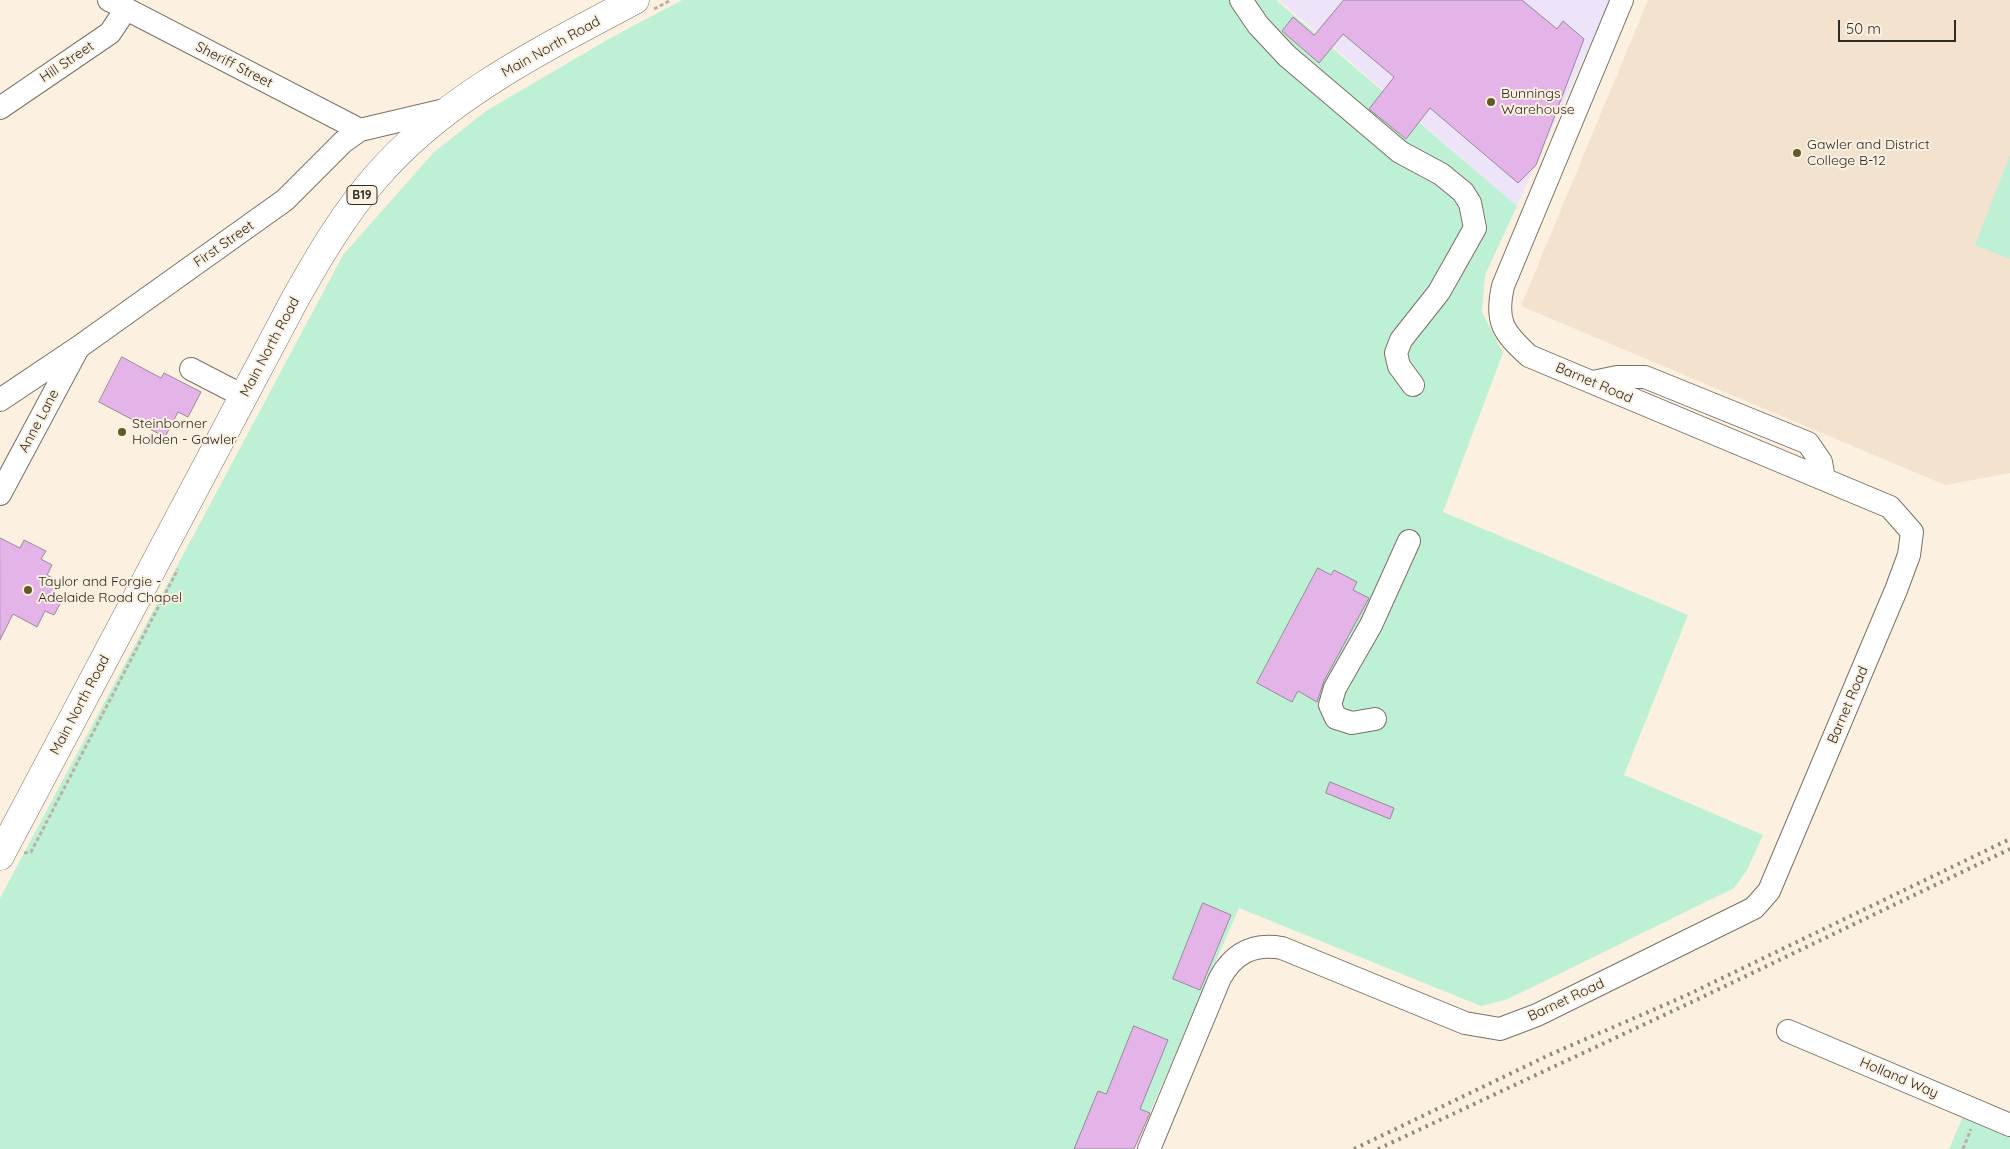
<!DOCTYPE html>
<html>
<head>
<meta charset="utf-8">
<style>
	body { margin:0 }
	#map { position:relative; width:2010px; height:1149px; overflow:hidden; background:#fcf0e1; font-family:Quicksand,sans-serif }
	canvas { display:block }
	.scale { position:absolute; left:1838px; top:20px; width:118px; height:22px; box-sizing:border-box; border:2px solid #2e2a24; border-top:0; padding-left:6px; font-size:15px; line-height:18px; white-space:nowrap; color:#2e2a24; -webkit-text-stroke:4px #fcf0e1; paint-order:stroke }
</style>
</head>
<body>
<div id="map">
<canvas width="2010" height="1149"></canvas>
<div class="scale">50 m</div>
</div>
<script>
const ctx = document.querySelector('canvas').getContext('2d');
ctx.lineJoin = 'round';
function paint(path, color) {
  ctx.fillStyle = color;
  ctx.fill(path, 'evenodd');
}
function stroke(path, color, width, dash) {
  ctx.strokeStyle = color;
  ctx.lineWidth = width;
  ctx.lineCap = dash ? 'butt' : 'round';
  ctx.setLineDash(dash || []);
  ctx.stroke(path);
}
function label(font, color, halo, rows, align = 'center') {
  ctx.font = font + ' Quicksand,sans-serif';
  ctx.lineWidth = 4;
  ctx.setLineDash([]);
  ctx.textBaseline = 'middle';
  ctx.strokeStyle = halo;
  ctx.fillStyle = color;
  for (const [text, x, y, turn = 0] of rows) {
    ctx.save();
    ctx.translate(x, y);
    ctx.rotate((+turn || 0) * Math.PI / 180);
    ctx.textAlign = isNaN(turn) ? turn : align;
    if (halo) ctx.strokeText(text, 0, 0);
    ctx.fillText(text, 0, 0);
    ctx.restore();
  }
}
const commercial = new Path2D(`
	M1279,0H1610L1517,206Z`);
const built = new Path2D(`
	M1648,0H2010V473L1945,485L1521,306Z`);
const green = new Path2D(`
	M682,0H1276L1517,206L1485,275L1482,312L1503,353L1443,512L1688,615L1624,775L1763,835L1747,870L1734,888L1508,999L1481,1006L1239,908L1134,1149H0V898L343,255L434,152L486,111L607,40Z
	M2010,155V259L1975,245Z
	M1964,1114L2010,1132V1149H1949Z`);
const building = new Path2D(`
	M1344,0H1522L1557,29L1563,21L1584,39L1536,165L1518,183L1430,108L1406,139L1369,109L1394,77L1343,34L1319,63L1282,31L1293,17L1314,35Z
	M122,357L161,378L164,373L201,392L188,417L178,412L165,437L99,402Z
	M0,538L20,548L24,540L46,551L41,559L52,565L47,575L60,582L52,598L61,602L54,615L45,611L37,627L13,614L0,640Z
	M1318,568L1331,575L1334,570L1357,582L1353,590L1369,598L1324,681L1317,702L1298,691L1292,702L1257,683Z
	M1330,782L1394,808L1390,819L1326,793Z
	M1203,903L1231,915L1200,990L1173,979Z
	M1134,1026L1168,1040L1140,1109L1150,1113L1134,1149H1074L1098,1091L1106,1094Z`);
const path = new Path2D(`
	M654,9L671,0
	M24,853L31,852L178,569
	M1963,1149L1971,1129`);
const minor = new Path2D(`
	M109,0L360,130
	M1241,0L1258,25L1287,56L1400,152L1441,174L1463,192L1470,203L1475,228L1439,292L1401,340L1396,353L1399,366L1413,385
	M0,108L110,33L126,9
	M191,369L243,396
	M1593,382L1617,377H1645L1808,443L1821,462L1824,479
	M0,400L79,347L285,200L343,142L360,130L449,109
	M0,494L77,350
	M1375,719L1352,723L1336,718L1330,705L1335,688L1371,625L1409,541
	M1788,1031L2010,1125
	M1149,1149L1220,978C1234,953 1253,943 1282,948L1465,1023L1500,1029L1537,1015L1754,908L1769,891L1896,590L1909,555L1912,532L1890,507L1529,356C1503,332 1495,322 1503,286L1622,0`);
const major = new Path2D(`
	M0,856L294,301C318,258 343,215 376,177C445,97 543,49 635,0`);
const rail = new Path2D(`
	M1354,1149L1549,1055L1685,996L2010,839
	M1378,1149L1694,1001L2010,849`);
const markers = [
	[1491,102,5,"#5f5a26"],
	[1797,153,5,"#5f5a26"],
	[122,432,5,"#5f5a26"],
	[28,590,5,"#5f5a26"]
];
const shields = [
	[362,195,30]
];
const shieldNames = [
	["B19",362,195]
];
const streetNames = [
	["Main North Road",551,47,-29],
	["Hill Street",67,62,-34],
	["Sheriff Street",234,65,27],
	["First Street",224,244,-35],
	["Main North Road",270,347,-62],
	["Barnet Road",1594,383,23],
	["Anne Lane",39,421,-62],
	["Main North Road",80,705,-62],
	["Barnet Road",1848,705,-67],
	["Barnet Road",1566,1000,-25],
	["Holland Way",1899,1078,23]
];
const poiNames = [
	["Bunnings",1501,94],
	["Warehouse",1501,110],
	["Gawler and District",1807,145],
	["College B-12",1807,161],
	["Steinborner",132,424],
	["Holden - Gawler",132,440],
	["Taylor and Forgie -",38,582],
	["Adelaide Road Chapel",38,598]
];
paint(commercial, '#ede4f9');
paint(built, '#f3e2cd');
paint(green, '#bdf0d5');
paint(building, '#e4b4e8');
stroke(building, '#968a97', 1);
stroke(minor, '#7b7164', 24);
stroke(major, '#7b7164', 29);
stroke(path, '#bab1a4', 3, [4, 2.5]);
stroke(minor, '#fff', 22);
stroke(major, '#fff', 28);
stroke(rail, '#8f877d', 4, [2.5, 5]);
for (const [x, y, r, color] of markers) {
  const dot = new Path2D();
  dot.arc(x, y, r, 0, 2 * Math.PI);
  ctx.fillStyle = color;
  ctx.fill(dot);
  stroke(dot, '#fcf0e1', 2);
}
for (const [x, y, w] of shields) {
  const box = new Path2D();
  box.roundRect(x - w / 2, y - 9.5, w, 19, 4);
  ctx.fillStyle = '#fcf0e1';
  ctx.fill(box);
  stroke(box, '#2e2a24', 1);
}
label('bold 12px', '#2e2a24', null, shieldNames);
label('14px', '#2e2a24', '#fcf0e1', streetNames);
label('14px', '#2e2a24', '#fcf0e1', poiNames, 'left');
</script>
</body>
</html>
